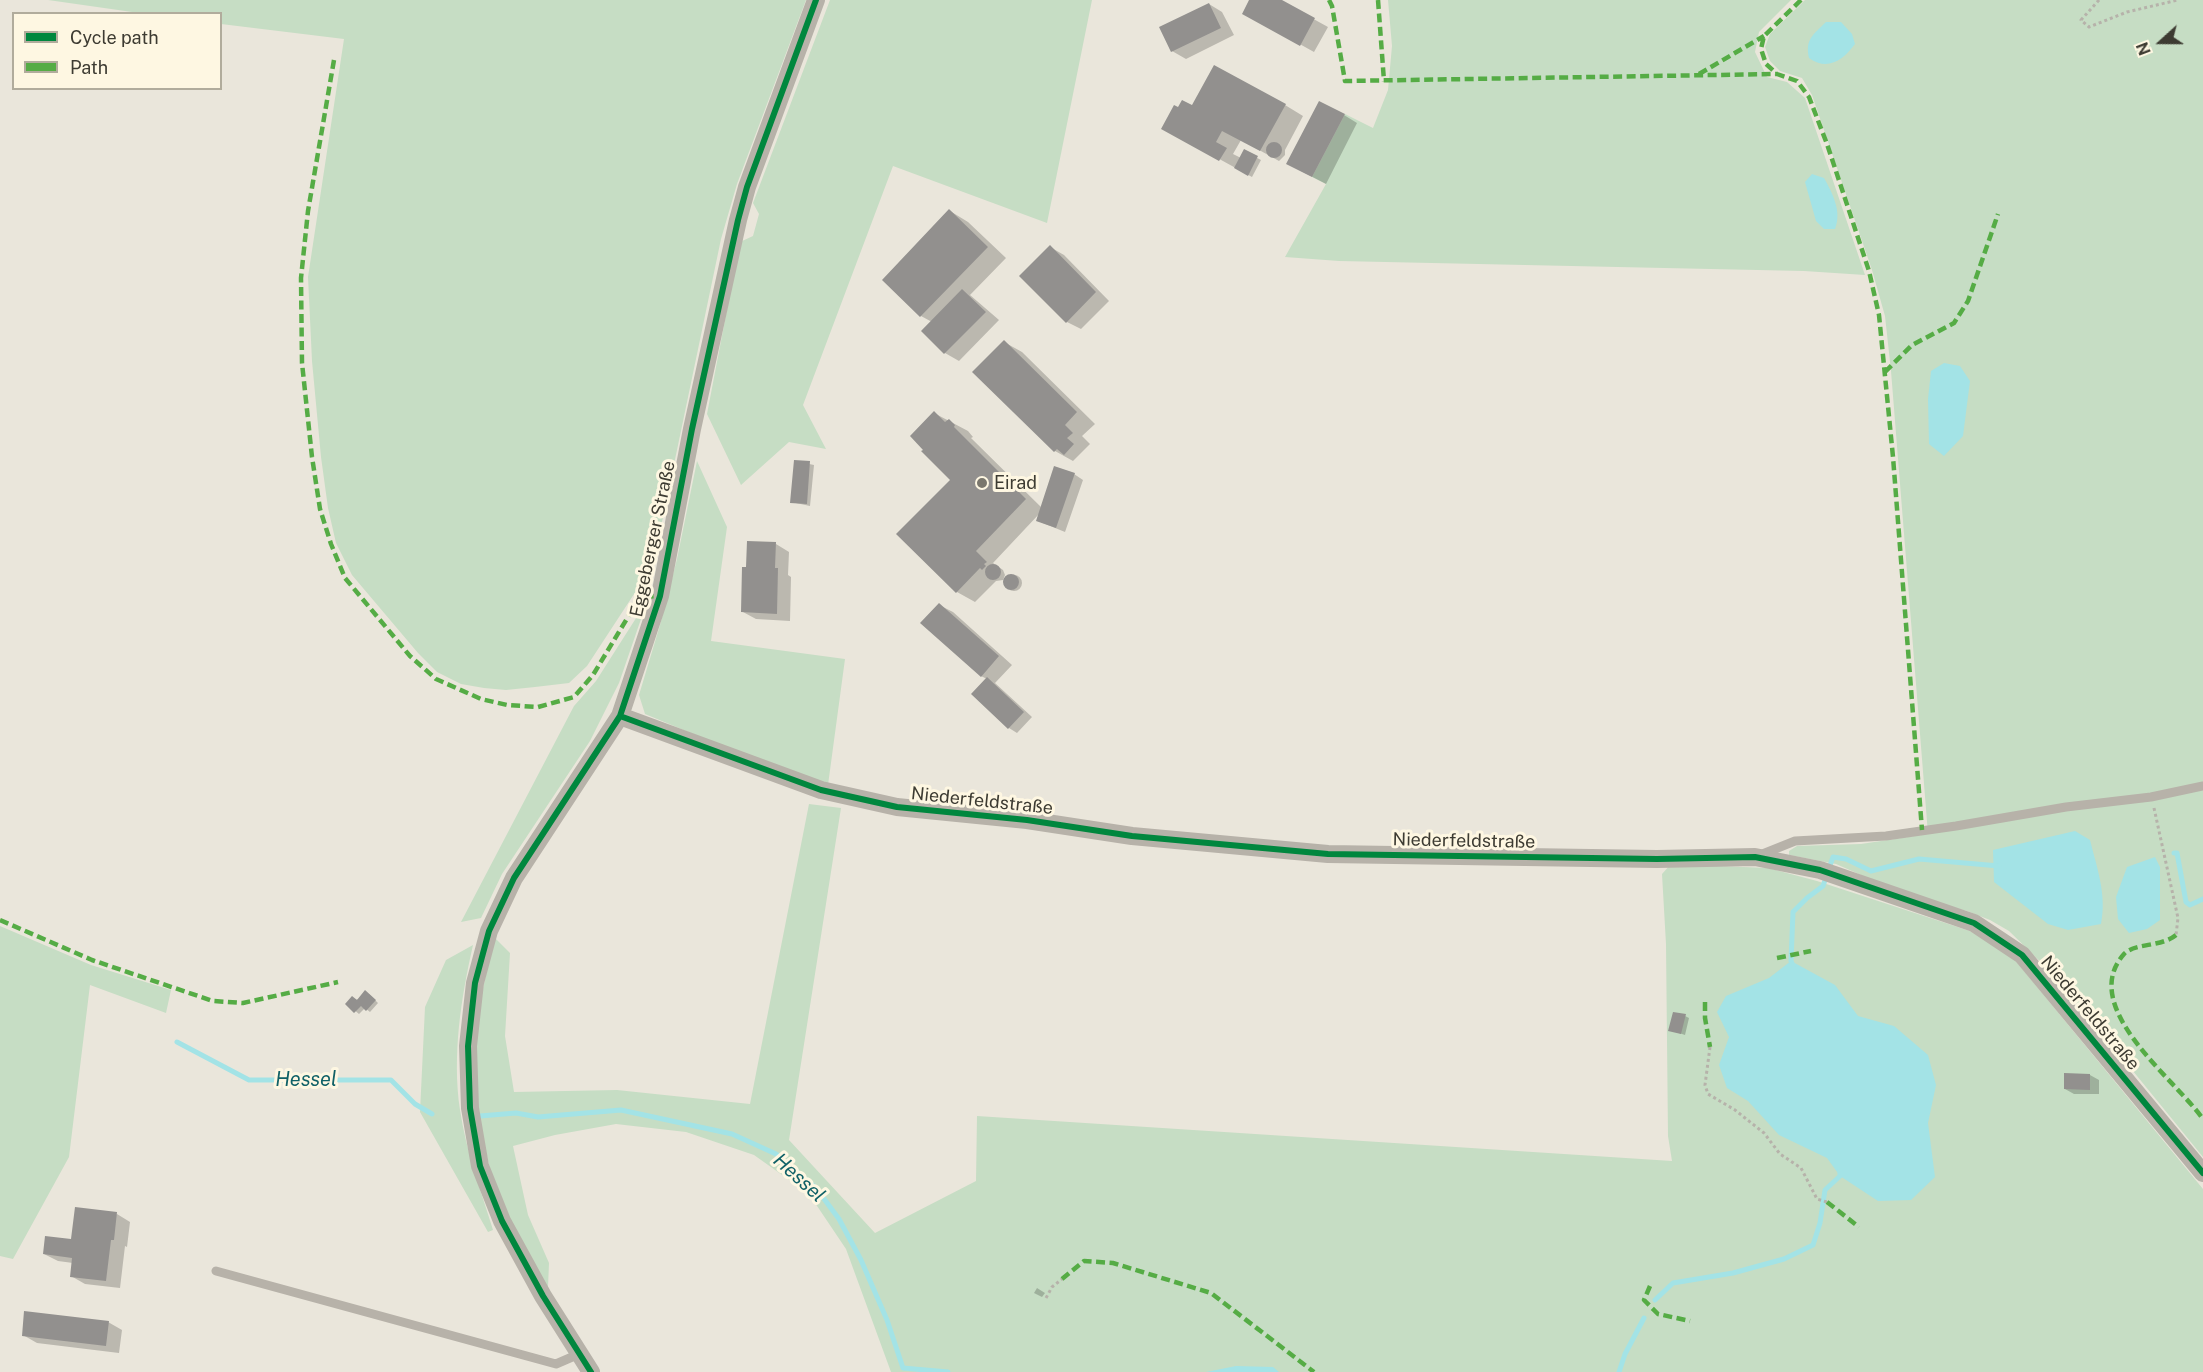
<!DOCTYPE html>
<html>
<head>
<meta charset="utf-8">
<style>
	body { margin:0 }
	#map { position:relative; width:2203px; height:1372px; overflow:hidden; background:#eae6db; font-family:"Public Sans",sans-serif }
	canvas { display:block }
	.legend { position:absolute; left:12px; top:12px; width:210px; height:78px; box-sizing:border-box; background:#fef7e2; border:2px solid #b1ac9c; margin:0; padding:8px 10px; list-style:none; font-size:18px; color:#3d3b32 }
	.legend li { display:flex; align-items:center; gap:12px; height:30px }
	.legend b { width:30px; border:2px solid #b1ac9c }
	.north { position:absolute; left:2131px; top:12px; width:60px; height:60px; -webkit-text-stroke:4px #fef7e2; paint-order:stroke; rotate:249deg; font-size:16px; font-weight:700; line-height:24px; text-align:center; color:#3d3b32 }
	.north::after { content:''; display:block; margin:auto; width:21px; height:27px; background:#3d3b32; clip-path:polygon(50% 0,100% 100%,50% 72%,0 100%) }
</style>
</head>
<body>
<div id="map">
<canvas width="2203" height="1372"></canvas>
<ul class="legend">
<li><b style="height:8px;background:#00873e"></b>Cycle path</li>
<li><b style="height:8px;background:#55ac45"></b>Path</li>
</ul>
<div class="north">N</div>
</div>
<script>
const ctx = document.querySelector('canvas').getContext('2d');
ctx.lineJoin = 'round';
function paint(path, color) {
  ctx.fillStyle = color;
  ctx.fill(path, 'evenodd');
}
function stroke(path, color, width, dash) {
  ctx.strokeStyle = color;
  ctx.lineWidth = width;
  ctx.lineCap = dash ? 'butt' : 'round';
  ctx.setLineDash(dash || []);
  ctx.stroke(path);
}
function label(font, color, halo, rows, align = 'center') {
  ctx.font = font + ' "Public Sans",sans-serif';
  ctx.lineWidth = 6;
  ctx.setLineDash([]);
  ctx.textBaseline = 'middle';
  ctx.strokeStyle = halo;
  ctx.fillStyle = color;
  for (const [text, x, y, turn = 0] of rows) {
    ctx.save();
    ctx.translate(x, y);
    ctx.rotate((+turn || 0) * Math.PI / 180);
    ctx.textAlign = isNaN(turn) ? turn : align;
    if (halo) ctx.strokeText(text, 0, 0);
    ctx.fillText(text, 0, 0);
    ctx.restore();
  }
}
const green = new Path2D(`
	M48,0H806L737,184L721,239L653,565L587,666L569,683L535,687L506,690L484,688L461,684L437,672L418,653L352,575L336,543L328,508L321,457L312,361L308,277L344,39L221,24L220,14L139,13Z
	M830,0H1092L1047,223L893,166L803,405L826,449L789,442L741,485L707,414L740,242L753,236L759,214L753,203Z
	M1388,0H1791L1759,32L1755,52L1767,77L1787,82L1805,98L1865,275L1804,271L1339,261L1285,257L1326,184L1312,177L1345,114L1373,128L1388,90L1392,46Z
	M1805,0H2203V1157L2058,979L2009,931L1990,920L1967,911L1904,894L1836,864L1789,855V851L1797,846L1861,844L1928,834L1891,371L1885,316L1872,270L1812,95L1802,78L1780,71L1770,61L1765,47L1770,34Z
	M697,461L727,527L711,641L845,659L828,785L797,777L645,714L639,695L660,625L677,559Z
	M638,615L641,619L619,683L590,741L502,874L481,918L461,922L574,706L596,681Z
	M809,804L841,808L789,1140L875,1233L976,1181L977,1116L1672,1161L1668,1136L1666,944L1662,874L1671,864L1768,868L1817,881L1970,931L2010,954L2203,1189V1372H891L846,1249L809,1194L754,1155L686,1132L616,1124L555,1135L513,1146L528,1215L549,1263L548,1287C534,1264 517,1240 506,1216C484,1163 475,1103 476,1046C477,1009 486,973 495,938L510,953L505,1036L514,1092L617,1090L750,1104Z
	M0,926L91,965L171,990L166,1013L90,985L69,1157L13,1259L0,1256Z
	M473,945C461,998 452,1055 460,1110C466,1151 481,1191 493,1230L488,1232L420,1112L425,1007L446,960Z`);
const water = new Path2D(`
	M1826,22H1841L1852,34L1855,44C1844,59 1828,72 1809,58C1805,39 1813,35 1826,22Z
	M1812,174L1824,178C1833,194 1842,212 1835,229H1824L1816,221L1805,182Z
	M1944,363L1960,366L1970,381L1963,436L1944,456L1929,444L1928,399L1931,371Z
	M2075,831L2090,840C2097,868 2107,895 2101,924L2068,930L2048,924L1994,882L1993,850Z
	M2155,857L2160,867V920L2147,929L2129,933L2118,919L2116,897L2127,867Z
	M1791,961L1835,985L1858,1016L1894,1026L1928,1055L1936,1085L1928,1123L1935,1177L1911,1200L1878,1201L1840,1176L1827,1158L1779,1135L1748,1101L1727,1088L1719,1065L1729,1037L1717,1012L1726,996L1769,978Z
	M1236,1366L1273,1367L1279,1372H1206Z`);
const shadow = new Path2D(`
	M1251,0H1279L1328,27L1314,52L1244,13Z
	M1209,4L1222,12L1234,35L1186,59L1172,51Z
	M1285,105L1303,116L1285,150V155L1279,161L1241,140L1233,154L1241,158L1244,151L1261,160L1252,177L1163,128L1193,107Z
	M1344,115L1357,123L1326,184L1301,171Z
	M950,211L968,222L1006,258L970,295L999,320L959,361L945,353L923,331L932,322L921,316L884,280Z
	M1050,247L1064,255L1109,301L1081,329L1067,322Z
	M1004,342L1022,352L1095,424L1082,436L1090,444L1073,461L1055,451Z
	M934,413L968,431L973,437L971,438L1042,508L1074,474L1083,480L1065,532L1038,521L1040,513L993,563L1003,570L1005,575L1003,580L996,581L975,602L957,592L952,480Z
	M795,461L814,465L810,506L791,502Z
	M776,544L789,552L788,575L791,577L790,621L756,619L743,612L747,568Z
	M1006 583a8 8 0 1 1 16 0a8 8 0 1 1-16 0Z
	M939,605L953,612L1012,665L995,683L1032,717L1017,733L1009,728L987,679L981,676Z
	M369,994L378,1003L370,1012L365,1008L359,1014L347,1004Z
	M1685,1016L1689,1018L1685,1035L1670,1030Z
	M2090,1075L2099,1080V1094H2074L2065,1089Z
	M117,1214L130,1222L127,1247L125,1246L120,1288L85,1284L71,1276L73,1263L58,1261L44,1254L73,1241Z
	M1037,1288L1045,1293L1042,1297L1034,1293Z
	M108,1322L122,1330L119,1353L37,1343L23,1335Z`);
const stream = new Path2D(`
	M2174,853H2177L2186,902L2190,905L2203,899
	M1793,966L1791,961L1793,912L1807,898L1823,886L1833,857L1846,859L1871,871L1919,859L1999,866
	M177,1042L249,1080H391L415,1104L432,1114
	M480,1116L516,1113L538,1117L621,1110L732,1134L776,1154L816,1188L839,1219L861,1260L887,1320L903,1368L948,1372
	M1655,1300L1673,1283L1733,1273L1784,1259L1813,1245L1820,1223L1825,1190L1840,1176V1171
	M1619,1372L1625,1354L1644,1318`);
const building = new Path2D(`
	M1249,0H1282L1315,18L1300,46L1242,14Z
	M1209,3L1221,28L1171,52L1159,27Z
	M1214,65L1286,104L1260,151L1222,131L1216,142L1227,148L1219,161L1161,129L1174,105L1178,107L1182,100L1192,105Z
	M1319,101L1345,114L1312,177L1286,164Z
	M1266 150a8 8 0 1 1 16 0a8 8 0 1 1-16 0Z
	M1244,149L1258,156L1248,176L1234,168Z
	M949,209L988,247L920,317L882,280Z
	M1050,245L1096,292L1066,323L1019,276Z
	M962,289L986,312L944,354L921,331Z
	M1004,340L1077,412L1065,425L1073,433L1067,438L1074,444L1064,455L1057,449L1054,452L972,372Z
	M934,411L945,422L949,419L955,425L954,427L1026,499L976,551L987,562L984,564L986,566L982,570L980,568L956,593L896,534L950,480L921,451L923,450L910,436Z
	M794,460L810,461L807,504L790,503Z
	M1054,466L1075,473L1056,528L1036,521Z
	M747,541L776,542L775,568H778L777,614L741,612L742,567H746Z
	M985 572a8 8 0 1 1 16 0a8 8 0 1 1-16 0Z
	M1003 582a8 8 0 1 1 16 0a8 8 0 1 1-16 0Z
	M939,603L999,656L981,677L920,623Z
	M987,677L1024,712L1008,729L971,694Z
	M365,990L376,1000L366,1011L361,1006L354,1013L345,1004L352,996L357,1000Z
	M1673,1012L1686,1014L1681,1034L1668,1031Z
	M2064,1073L2090,1074V1090L2064,1089Z
	M75,1207L117,1212L114,1240H111L106,1281L70,1277L72,1258L43,1254L45,1236L71,1239Z
	M24,1311L109,1321L106,1346L22,1336Z`);
const path = new Path2D(`
	M2099,0L2081,20L2089,27L2127,12L2178,0
	M2154,808L2178,918L2176,935
	M1710,1047L1705,1085L1708,1094L1735,1110L1764,1133L1780,1154L1801,1168L1817,1199L1827,1202
	M1046,1298L1052,1287L1062,1279`);
const service = new Path2D(`
	M1760,855L1795,841L1886,836L1956,826L2066,807L2151,797L2203,786
	M216,1271L556,1364L579,1354`);
const minor = new Path2D(`
	M620,716L821,790L897,807L1027,820L1132,836L1328,854L1657,859L1755,857L1820,870L1974,923L2022,955L2203,1173
	M591,1372L543,1296L502,1221L480,1166L470,1108L468,1046L475,983L489,931L514,878L620,716L660,596L692,429L738,220L747,187L816,0`);
const quiet = new Path2D(`
	M1329,0L1332,6L1345,81L1777,74
	M1378,0L1384,81
	M1801,0L1764,36L1761,49L1766,64L1777,74L1797,81L1809,97L1827,144L1869,271L1879,315L1893,457L1922,830
	M334,60L308,211L301,278L302,363L312,457L320,509L331,544L345,578L410,656L436,679L481,699L507,705L538,707L574,697L593,675L640,597L660,596
	M1699,74L1764,36
	M1885,372L1912,345L1954,323L1968,301L1998,214
	M0,920L92,960L213,1001L243,1003L338,982
	M2176,935C2162,947 2134,943 2124,954C2077,1007 2175,1079 2203,1119
	M1777,958L1811,951
	M1705,1002V1018L1710,1047
	M1827,1202L1859,1227
	M1062,1279L1084,1261L1113,1263L1211,1293L1314,1372
	M1650,1286L1644,1300L1658,1314L1690,1321`);
const cycleway = new Path2D(`
	M620,716L821,790L897,807L1027,820L1132,836L1328,854L1657,859L1755,857L1820,870L1974,923L2022,955L2203,1173
	M591,1372L543,1296L502,1221L480,1166L470,1108L468,1046L475,983L489,931L514,878L620,716L660,596L692,429L738,220L747,187L816,0`);
const markers = [
	[982,483,6,"#7a776d"]
];
const poiNames = [
	["Eirad",994,483]
];
const streetNames = [
	["Eggeberger Straße",653,539,-78],
	["Niederfeldstraße",982,801,6],
	["Niederfeldstraße",1464,841,1],
	["Niederfeldstraße",2090,1013,50]
];
const waterNames = [
	["Hessel",306,1080],
	["Hessel",799,1178,42]
];
paint(green, '#c6ddc4');
paint(water, '#a3e3e6');
paint(shadow, '#0003');
stroke(stream, '#a3e3e6', 5);
paint(building, '#92908e');
stroke(path, '#b6b2aa', 3, [3, 3]);
stroke(service, '#b7b2a9', 9);
stroke(minor, '#b7b2a9', 18);
stroke(quiet, '#55ac45', 4.5, [9, 4.5]);
stroke(cycleway, '#00873e', 6);
for (const [x, y, r, color] of markers) {
  const dot = new Path2D();
  dot.arc(x, y, r, 0, 2 * Math.PI);
  ctx.fillStyle = color;
  ctx.fill(dot);
  stroke(dot, '#fef7e2', 2);
}
label('18px', '#3d3b32', '#fef7e2', poiNames, 'left');
label('18px', '#3d3b32', '#fef7e2', streetNames);
label('italic 20px', '#116167', '#fef7e2', waterNames);
</script>
</body>
</html>
